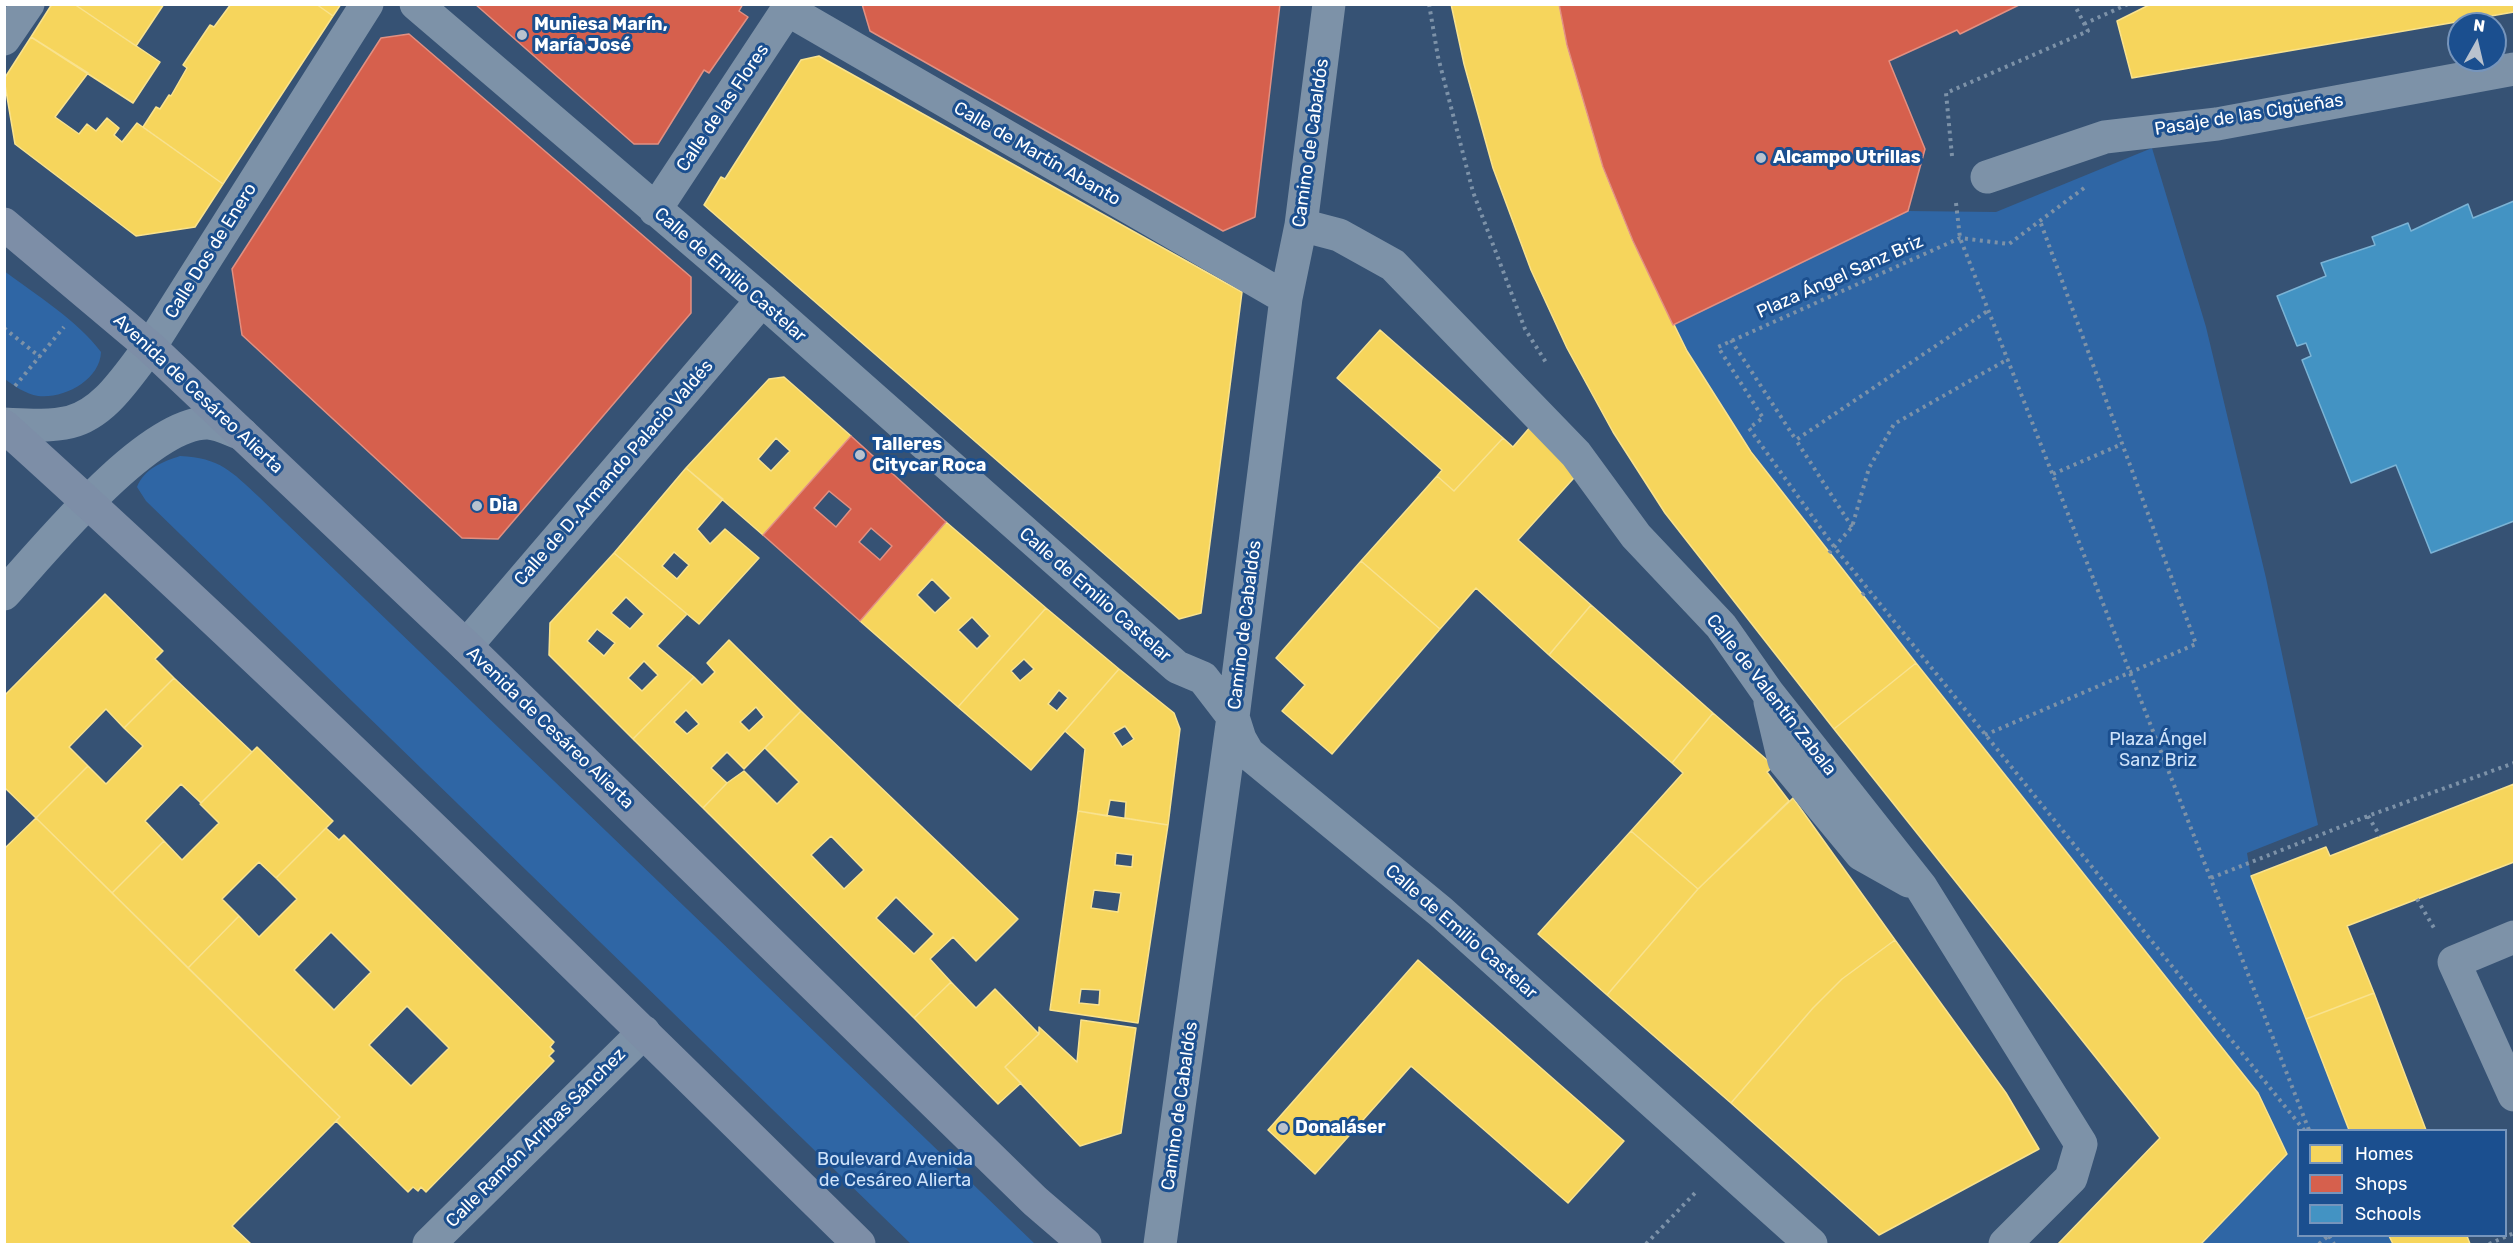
<!DOCTYPE html>
<html>
<head>
<meta charset="utf-8">
<style>
	body { margin:0 }
	#map { position:relative; width:2519px; height:1249px; overflow:hidden; background:#365274; font-family:Rubik,sans-serif }
	canvas { display:block }
	.frame { position:absolute; inset:0; border:6px solid #fff; pointer-events:none }
	.legend { position:absolute; left:2297px; top:1129px; width:210px; height:108px; box-sizing:border-box; background:#1b4f8f; border:2px solid #7695bc; margin:0; padding:8px 10px; list-style:none; font-size:18px; color:#fff }
	.legend li { display:flex; align-items:center; gap:12px; height:30px }
	.legend b { width:30px; border:2px solid #7695bc }
	.north { position:absolute; left:2447px; top:12px; width:60px; height:60px; box-sizing:border-box; background:#1b4f8f; border:2px solid #7695bc; border-radius:50%; rotate:8deg; font-size:16px; font-weight:700; line-height:24px; text-align:center; color:#fff }
	.north::after { content:''; display:block; margin:auto; width:21px; height:27px; background:#b9c2ce; clip-path:polygon(50% 0,100% 100%,50% 72%,0 100%) }
</style>
</head>
<body>
<div id="map">
<canvas width="2519" height="1249"></canvas>
<div class="frame"></div>
<ul class="legend">
<li><b style="height:16px;background:#f6d55c"></b>Homes</li>
<li><b style="height:16px;background:#d6604d"></b>Shops</li>
<li><b style="height:16px;background:#4393c3"></b>Schools</li>
</ul>
<div class="north">N</div>
</div>
<script>
const ctx = document.querySelector('canvas').getContext('2d');
ctx.lineJoin = 'round';
function paint(path, color) {
  ctx.fillStyle = color;
  ctx.fill(path, 'evenodd');
}
function stroke(path, color, width, dash) {
  ctx.strokeStyle = color;
  ctx.lineWidth = width;
  ctx.lineCap = dash ? 'butt' : 'round';
  ctx.setLineDash(dash || []);
  ctx.stroke(path);
}
function label(font, color, halo, rows, align = 'center') {
  ctx.font = font + ' Rubik,sans-serif';
  ctx.lineWidth = 6;
  ctx.setLineDash([]);
  ctx.textBaseline = 'middle';
  ctx.strokeStyle = halo;
  ctx.fillStyle = color;
  for (const [text, x, y, turn = 0] of rows) {
    ctx.save();
    ctx.translate(x, y);
    ctx.rotate((+turn || 0) * Math.PI / 180);
    ctx.textAlign = isNaN(turn) ? turn : align;
    if (halo) ctx.strokeText(text, 0, 0);
    ctx.fillText(text, 0, 0);
    ctx.restore();
  }
}
const green = new Path2D(`
	M2152,148L2206,327L2266,578L2318,825L2247,853L2251,876L2349,1130H2298V1236H2389L2393,1244H2201L2287,1154L2258,1093C2145,951 2033,809 1920,667C1832,557 1740,450 1673,325L1908,211L1996,212Z
	M4,271C35,294 78,321 101,352C100,380 64,399 38,396C26,394 14,386 5,379Z
	M180,456C220,458 231,471 259,497L1035,1244H911L146,501L137,487C144,469 162,462 180,456Z`);
const homes = new Path2D(`
	M52,4H74L160,62L133,103L31,37Z
	M74,4H164L136,46Z
	M231,4H316L333,16L223,184L143,127L156,107L160,109L169,95L171,96L187,68L183,65L210,25L214,27Z
	M316,4H341L333,16Z
	M1451,4H1559L1567,45L1603,167L1633,241L1687,351L1751,452L1916,663L1834,729L1665,513L1613,432L1567,348L1531,270L1493,168L1464,64Z
	M2151,4H2514V12L2132,78L2117,21Z
	M31,37L88,73L55,117L79,134L87,124L96,131L107,118L119,128L114,135L122,142L137,123L223,184L195,227L136,236L15,144L4,79Z
	M819,56L1242,292L1201,613L1179,619L704,205L721,177L725,179L801,60Z
	M1380,330L1503,438L1454,491L1437,476L1442,470L1337,378Z
	M784,377L851,436L763,535L686,468L769,379ZM776,438L790,451L771,471L758,459Z
	M1531,426L1581,470L1518,540L1591,605L1549,655L1476,588L1440,629L1361,561L1437,476L1454,491L1503,438L1513,447Z
	M686,468L723,499L697,529L710,544L725,529L759,558L699,624L614,553ZM674,552L689,565L677,579L662,566Z
	M946,522L1046,608L958,707L860,621ZM932,579L951,598L935,613L917,595ZM972,617L990,636L977,649L958,630Z
	M614,553L687,614L657,646L694,677L633,739L549,655L550,623ZM626,597L644,614L630,629L611,613ZM597,629L615,643L604,656L587,641ZM644,661L658,675L642,691L628,678Z
	M1361,561L1440,629L1332,754L1282,711L1305,685L1276,658Z
	M105,594L163,651L155,659L174,678L124,728L106,709L69,747L88,766L36,818L4,787V696Z
	M1591,605L1713,713L1672,763L1549,655Z
	M1046,608L1119,669L1031,770L958,707ZM1024,659L1034,669L1020,681L1011,671ZM1059,690L1068,698L1057,711L1048,704Z
	M729,640L801,711L744,769L727,752L711,768L727,783L703,808L633,739L694,677L702,685L715,672L707,663ZM756,707L764,717L749,731L740,722ZM686,710L699,724L687,734L674,722Z
	M1916,663L2258,1093L2287,1154L2201,1244H2058L2160,1138L1834,729Z
	M1119,669L1174,713L1180,729L1168,825L1125,818L1126,802L1110,800L1107,816L1078,811L1085,749L1065,731ZM1125,726L1134,739L1122,747L1113,733Z
	M174,678L252,752L201,803L181,784L145,821L164,841L112,893L36,818L88,766L106,784L143,746L124,728Z
	M801,711L1018,919L976,961L953,937L930,959L951,982L914,1018L703,808L727,783L744,771L777,804L799,782L765,748ZM831,836L864,870L844,889L811,855ZM896,897L934,934L914,954L876,918Z
	M1713,713L1774,766L1767,772L1789,801L1698,889L1631,831L1683,773L1672,763Z
	M257,747L333,821L276,878L259,862L222,899L239,916L188,968L112,893L164,841L182,860L219,823L200,804Z
	M2514,784V862L2347,926L2374,993L2306,1019L2251,876L2326,847L2330,856Z
	M1793,798L1895,940L1842,979L1813,1008L1731,1103L1607,995L1698,889Z
	M1078,811L1168,825L1138,1023L1050,1010ZM1116,853L1133,855L1132,867L1115,865ZM1094,890L1121,893L1118,912L1091,908ZM1081,989L1100,990L1099,1005L1079,1003Z
	M36,818L340,1117L232,1226L251,1244H4V849Z
	M326,828L339,840L344,835L554,1042L550,1047L554,1051L549,1056L554,1061L426,1192L421,1187L418,1191L413,1187L408,1192L336,1121L340,1117L188,968L239,916L259,937L297,899L276,878ZM331,932L371,972L334,1010L294,970ZM407,1006L449,1048L411,1086L369,1045Z
	M1631,831L1698,889L1607,995L1538,934Z
	M1895,940L2006,1093L2039,1149L1879,1235L1731,1103L1813,1008L1842,979Z
	M1418,960L1624,1141L1568,1203L1411,1066L1315,1174L1268,1130Z
	M951,982L976,1008L995,989L1039,1034L1005,1067L1021,1083L998,1104L914,1018Z
	M2374,993L2426,1130H2349L2306,1019Z
	M1081,1020L1136,1028L1121,1133L1080,1146L1005,1067L1039,1034V1027L1077,1062Z
	M2389,1236H2467L2470,1244H2393Z`);
const shops = new Path2D(`
	M475,4H743L739,11L748,17L709,73L704,70L658,144H634Z
	M862,4H1280L1255,217L1223,231L870,31Z
	M1559,4H2021L1960,34L1957,30L1889,61L1925,149L1908,211L1673,325L1633,241L1603,167L1567,45Z
	M409,34L691,277V313L498,539L462,538L242,335L232,269L381,38Z
	M851,436L946,522L860,621L763,535ZM829,491L851,509L836,527L814,508ZM871,528L892,546L880,560L859,542Z`);
const schools = new Path2D(`
	M2514,201V521L2431,553L2396,465L2351,483L2302,360L2311,356L2306,343L2297,346L2277,296L2326,276L2321,263L2375,245L2372,237L2408,223L2411,231L2468,204L2473,218Z`);
const path = new Path2D(`
	M1429,4L1438,57L1473,192L1525,329L1547,364
	M2084,24L2128,4
	M1952,156L1946,93L2088,31L2074,4
	M2084,188L2009,244L1960,238L1718,347L1763,418L1749,428L1835,548L2304,1130
	M1956,203L1960,238L2309,1130
	M4,328L40,357
	M1731,340L1796,440
	M15,386L64,327
	M2053,474L2122,444
	M1852,527L1796,440L1989,310
	M1829,553L1852,527L1869,468L1894,424L2008,359
	M1862,595L1868,590
	M1985,735L2196,644L2040,221
	M2368,816L2380,836
	M2211,878L2368,816L2514,763
	M2417,899L2434,928
	M2329,1236L2334,1244
	M1646,1244L1695,1193
	M2319,1244L2328,1236
	M2489,1244L2514,1233`);
const minor = new Path2D(`
	M416,4L762,300L1177,667L1203,678L1233,717L1240,739L1248,753L1441,912L1811,1244
	M788,10L1286,298
	M4,39L28,4
	M1987,177L2105,137L2217,124L2514,69
	M655,210L791,4
	M1301,225L1339,235L1393,265L1576,454L1636,536L1721,626L1768,693L1921,887L2081,1144L2071,1178L2005,1244
	M4,424C26,425 49,427 70,422C106,413 128,374 150,347L367,4
	M4,594C44,550 147,423 207,423C218,423 231,430 242,434
	M466,646L762,300
	M1770,702L1784,761L1861,854L1909,881
	M2514,937L2454,962L2514,1095
	M429,1244L644,1032
	M1160,1244L1233,717L1286,298L1301,225L1329,4`);
const major = new Path2D(`
	M4,224L150,347L466,646L1035,1201L1085,1244
	M4,426C297,691 578,968 859,1244`);
const markers = [
	[522,35,6,"#b9c2ce"],
	[1761,158,6,"#b9c2ce"],
	[860,455,6,"#b9c2ce"],
	[477,506,6,"#b9c2ce"],
	[1283,1128,6,"#b9c2ce"]
];
const poiNames = [
	["Muniesa Marín,",534,25],
	["María José",534,46],
	["Alcampo Utrillas",1773,158],
	["Talleres",872,445],
	["Citycar Roca",872,466],
	["Dia",489,506],
	["Donaláser",1295,1128]
];
const streetNames = [
	["Calle de las Flores",723,108,-56],
	["Pasaje de las Cigüeñas",2249,115,-9],
	["Camino de Cabaldós",1311,143,-82],
	["Calle de Martín Abanto",1037,154,30],
	["Calle Dos de Enero",211,251,-58],
	["Calle de Emilio Castelar",730,275,41],
	["Plaza Ángel Sanz Briz",1840,277,-24],
	["Avenida de Cesáreo Alierta",198,394,43],
	["Calle de D. Armando Palacio Valdés",614,473,-49],
	["Calle de Emilio Castelar",1095,595,41],
	["Camino de Cabaldós",1245,625,-83],
	["Calle de Valentín Zabala",1771,695,52],
	["Avenida de Cesáreo Alierta",550,728,44],
	["Calle de Emilio Castelar",1461,932,41],
	["Camino de Cabaldós",1180,1106,-82],
	["Calle Ramón Arribas Sánchez",536,1138,-45]
];
const parkNames = [
	["Plaza Ángel",2158,740],
	["Sanz Briz",2158,761],
	["Boulevard Avenida",895,1160],
	["de Cesáreo Alierta",895,1181]
];
paint(green, '#2f66a5');
paint(homes, '#f6d55c');
stroke(homes, '#f9e28d', 1.5);
paint(shops, '#d6604d');
stroke(shops, '#e29082', 1.5);
paint(schools, '#4393c3');
stroke(schools, '#7bb3d5', 1.5);
stroke(path, '#7d92a8', 4, [3, 4.5]);
stroke(minor, '#7d92a8', 33);
stroke(major, '#7d8ea7', 33);
for (const [x, y, r, color] of markers) {
  const dot = new Path2D();
  dot.arc(x, y, r, 0, 2 * Math.PI);
  ctx.fillStyle = color;
  ctx.fill(dot);
  stroke(dot, '#1b4f8f', 2);
}
label('bold 18px', '#fff', '#1b4f8f', poiNames, 'left');
label('18px', '#fff', '#1b4f8f', streetNames);
label('18px', '#cfe3fa', '#1b4f8f', parkNames);
</script>
</body>
</html>
